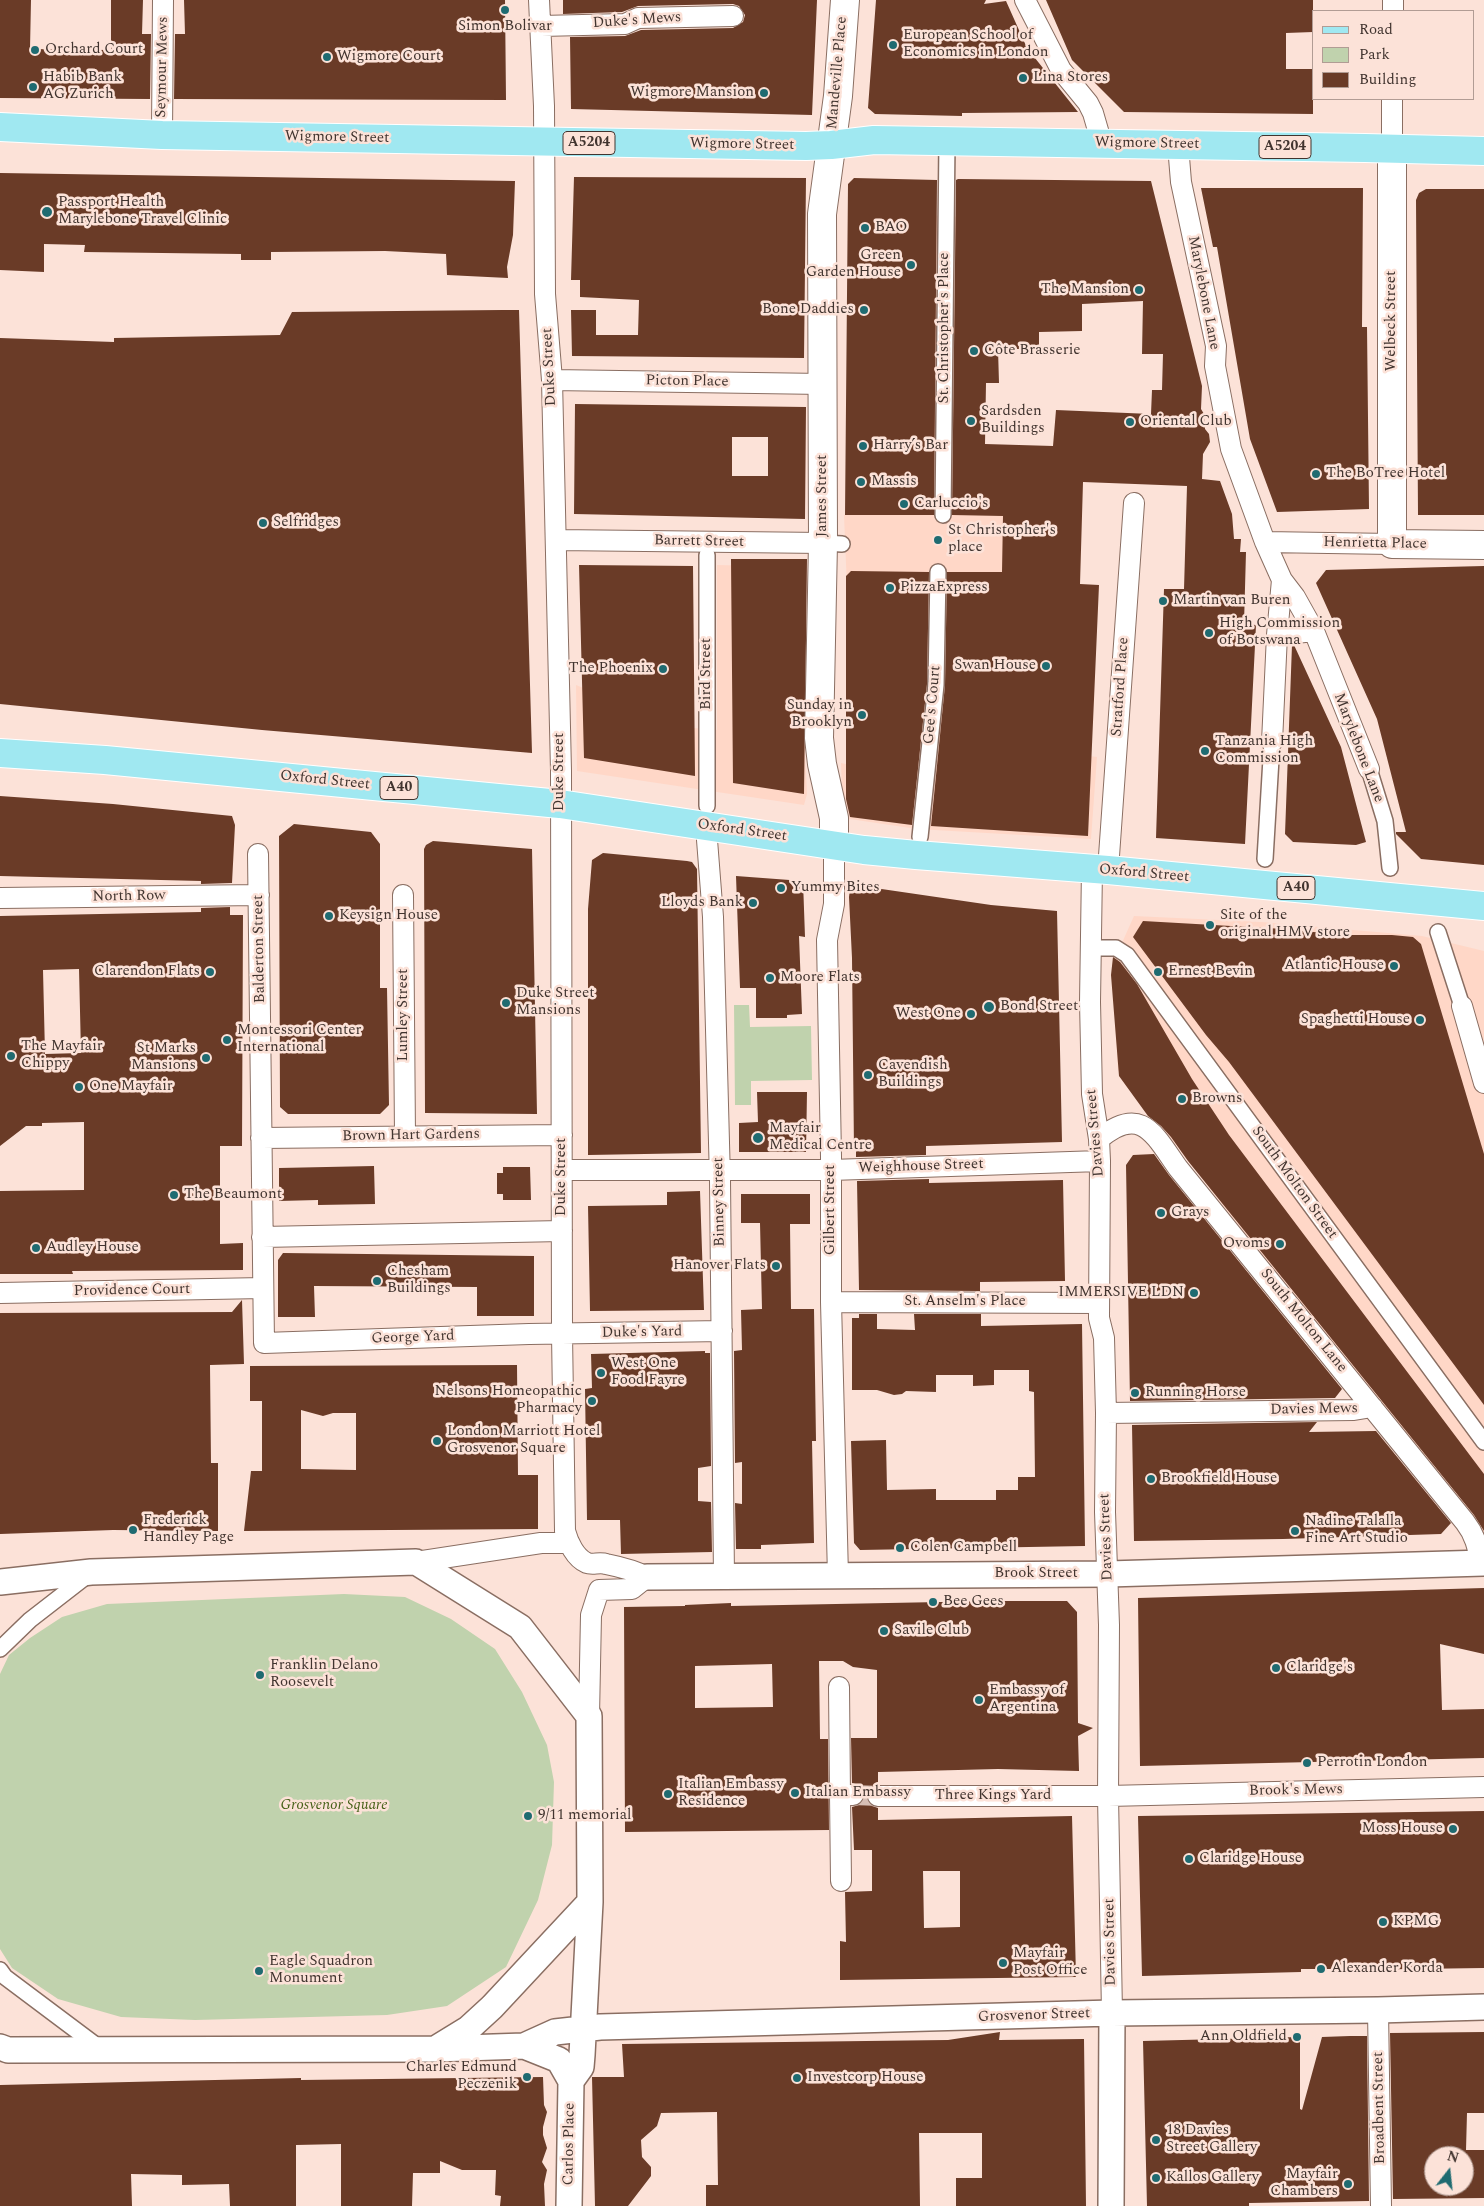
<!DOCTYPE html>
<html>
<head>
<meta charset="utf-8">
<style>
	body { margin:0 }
	#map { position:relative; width:1484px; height:2206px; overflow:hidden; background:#fce2d8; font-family:Spectral,serif }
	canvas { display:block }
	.legend { position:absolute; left:1312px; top:10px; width:162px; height:90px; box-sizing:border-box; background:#fce2d8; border:1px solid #b19c94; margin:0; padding:6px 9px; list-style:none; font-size:15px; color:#41342f }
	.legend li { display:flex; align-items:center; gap:10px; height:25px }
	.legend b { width:25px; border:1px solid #b19c94 }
	.north { position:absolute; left:1424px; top:2146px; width:50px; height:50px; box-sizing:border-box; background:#fce2d8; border:1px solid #b19c94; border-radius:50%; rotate:16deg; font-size:14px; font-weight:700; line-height:20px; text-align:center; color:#41342f }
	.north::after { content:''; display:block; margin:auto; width:18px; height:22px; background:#1f6b71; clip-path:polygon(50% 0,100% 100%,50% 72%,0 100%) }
</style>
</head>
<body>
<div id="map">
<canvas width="1484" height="2206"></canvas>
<ul class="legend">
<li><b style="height:6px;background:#a0e8f1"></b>Road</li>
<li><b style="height:14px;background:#c0d2ad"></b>Park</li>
<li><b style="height:14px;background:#6a3b27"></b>Building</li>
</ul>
<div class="north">N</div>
</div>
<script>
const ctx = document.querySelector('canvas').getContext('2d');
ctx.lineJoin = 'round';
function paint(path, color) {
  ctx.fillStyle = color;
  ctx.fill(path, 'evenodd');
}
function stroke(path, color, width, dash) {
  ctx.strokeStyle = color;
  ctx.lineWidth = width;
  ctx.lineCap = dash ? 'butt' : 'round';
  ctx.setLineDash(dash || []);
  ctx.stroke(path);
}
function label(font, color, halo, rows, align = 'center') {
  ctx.font = font + ' Spectral,serif';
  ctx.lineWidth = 5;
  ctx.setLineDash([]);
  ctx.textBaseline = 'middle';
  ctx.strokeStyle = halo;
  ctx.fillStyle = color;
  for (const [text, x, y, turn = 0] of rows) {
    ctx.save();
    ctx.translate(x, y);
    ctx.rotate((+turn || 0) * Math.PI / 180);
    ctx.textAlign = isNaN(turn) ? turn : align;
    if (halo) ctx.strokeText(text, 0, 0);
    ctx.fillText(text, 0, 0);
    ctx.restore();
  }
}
const built = new Path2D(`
	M915,215L973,217L972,423L1030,540L998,744L1097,757L1091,839L917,829L843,818L841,763L909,778L847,588L844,515L911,514Z
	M717,565L796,567L807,794L804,805L577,771L576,685L630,707L694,728L717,730Z
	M1134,916L1262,922L1422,936L1484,951V1542L1118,1070L1112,965Z`);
const green = new Path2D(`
	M734,1005H749L750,1027L811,1026L812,1080L751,1081V1105H735Z
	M344,1594L405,1597L451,1619L495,1649L522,1692L547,1745L554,1782L552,1845L538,1900L506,1967L447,2006L387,2015L195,2020L121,2017L58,1999L12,1968L0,1949V1674L9,1655L30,1638L62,1617L107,1604Z`);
const building = new Path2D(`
	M0,0H31L30,49L111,50V0H143L142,34H151L150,99L0,98Z
	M184,0H505L506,100L174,99L175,34H185Z
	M563,0H817L812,115L571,109L570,37L625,36L641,30L733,28L743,22L745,15L739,6L733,4L638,6L622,12L563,14Z
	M876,0H986L984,4L1006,1L1027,48L1078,112L962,113V116L875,114L868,108Z
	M1046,0H1313V32L1286,33V69H1313V114L1124,112L1072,60Z
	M0,173L515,181L513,235L507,267L508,278L447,275L446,254L385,251L271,252V260H241V254L84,252L85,245L44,244V272L0,270Z
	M574,177L806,178L804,358L572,356L571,310H596V335H638L639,300L580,297V280H571Z
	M854,178L937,180L934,515H845L848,184Z
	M958,179L1151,181L1202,386L1201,409L1204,414L1205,429L1209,434L1210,442L1203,454L1202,479L1220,481L1232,514L1234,539H1241L1240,552H1246L1244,624L1256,625L1245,844L1156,838L1164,589H1184L1187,486L1083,482L1080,584L1099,585L1088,836L931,826L945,685L947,572H1002L1003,516L952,515L956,180ZM1143,301L1142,354H1163L1162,390H1152L1151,414L1056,410L1053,446L985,444L986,383H999L998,349H1039V332L1082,331V304Z
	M1201,188H1363L1362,327H1367L1369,509L1277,512L1250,439L1217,247H1213Z
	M1426,189H1484V515H1418L1416,200L1419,193Z
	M502,310H519L532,753L262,730L0,704V338L114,342V338L280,335L292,312Z
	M575,404L806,407L805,519L574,514ZM732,437H768V476H732Z
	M731,559H807L804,794L733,783Z
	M579,565L693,566L695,776L584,758Z
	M1484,566V865L1421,859L1396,834V832H1406L1377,719L1316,583L1326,570Z
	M851,571L929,572L927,684L912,825L850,817L846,799V576Z
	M1292,645H1294L1341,747L1366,842L1356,845L1293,842L1285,834Z
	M0,796L113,804L232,816L235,825L232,883L201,884V881L0,876Z
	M294,824L371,832L380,844V988H387L389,1105L380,1114H288L280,1107L279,836Z
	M433,841L532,849L537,1114L425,1113L424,849L426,845Z
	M603,853L687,861L692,862L697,869L701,1153L588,1155V909L592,860Z
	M736,876L803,881L805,937L799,936L802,1014L787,1015V1018H756V988H740Z
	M861,886L991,905L1057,911L1062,1142L926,1146V1155L856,1157V1151H854L852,958L849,897L850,889Z
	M230,907V915H243L242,1146H220V1244L243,1243V1270L72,1271L73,1274H0V1191L84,1190V1122L42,1123V1126H26L0,1146V916L201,912V908ZM79,969L81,1053L45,1054L43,970Z
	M1143,921L1284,929L1343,935H1392L1413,937L1421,944L1484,1154V1405L1229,1062L1206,1035L1133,937Z
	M1113,957L1120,962L1137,984L1192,1079L1229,1135L1484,1474V1531L1474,1515L1188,1161L1171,1137L1161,1126L1148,1116L1119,1076L1111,975Z
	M757,1092H807L806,1152H739V1123L758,1122Z
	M1154,1154L1169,1175L1342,1389L1335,1398L1130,1401L1126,1165L1133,1155Z
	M374,1166L375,1204L318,1205V1200L279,1201V1168Z
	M503,1167H530L531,1200H503V1194H497V1173H503Z
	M929,1179V1183L1063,1180L1065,1281L980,1282V1291L859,1290L857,1181Z
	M700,1191L704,1310L590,1311L588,1206L667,1205V1192Z
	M741,1194H810V1224H790L791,1309H814L816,1441H812L814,1543L761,1545V1549H736L735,1503L742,1504V1462L735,1463L734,1351L742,1350L741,1310L762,1309L760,1223H741Z
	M283,1253L534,1256V1316H477V1287L314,1286L315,1317H278V1260Z
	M242,1300L244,1364L210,1365L211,1463H218V1531L113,1530L0,1534V1313L232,1312Z
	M859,1314H877V1329L915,1330L914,1314H981V1326L1082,1324L1085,1546L860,1550L854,1543L851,1441L886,1440L887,1490L936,1489V1500H996V1490H1018V1477H1035L1034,1392L1029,1391V1370H994V1385L973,1386V1375H936V1392L906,1391L902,1394L894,1395L877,1390H852V1318H859Z
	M705,1351V1353H710L711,1466L698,1468V1501L711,1502L712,1552L621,1554L620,1520H587L585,1389L592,1388L591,1354Z
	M517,1365L518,1475H538V1529L244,1531L251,1471H262V1401H250V1366ZM301,1410L323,1416L333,1413H356V1470L301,1469Z
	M1317,1422L1309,1432L1376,1431L1451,1523L1441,1534L1283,1539L1134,1541L1132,1425Z
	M1484,1588V1654L1440,1644L1442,1710L1484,1709V1758L1140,1766L1138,1598Z
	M993,1601H1067L1077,1612L1078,1723L1093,1728L1078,1736L1079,1771L998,1769L878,1772V1784L868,1790L866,1796L872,1806L878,1808V1820L1072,1816L1076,1977L840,1980V1941L846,1942L845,1892L872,1891V1850H854L852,1807L859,1805L863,1800L865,1795L859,1785L852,1783L851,1738H877V1670L853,1667L843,1661H819L820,1739H828L829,1830L625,1832L624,1607L685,1606V1605L731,1603V1606ZM772,1664L773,1707L695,1708V1666ZM923,1871H960V1927L924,1928Z
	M1484,1811V1968L1342,1970V1969H1301V1972L1142,1976L1138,1816Z
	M1000,2032L999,2040L1084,2039L1086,2206H956V2178H982V2133H919L920,2206H706V2185H718L717,2112L661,2113L657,2126L641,2140L642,2157L651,2167V2176L628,2206H595L592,2077H624L622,2044L948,2040Z
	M1484,2032V2113H1467L1466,2150H1484V2198L1393,2199L1390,2033ZM1434,2156H1464V2186H1434Z
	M1350,2036H1367L1369,2201L1249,2203V2206H1147L1143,2041L1300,2037V2109L1302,2110L1322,2037Z
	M543,2077L544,2105L547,2112L543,2127V2135L547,2148L542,2162L547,2170L544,2184L545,2206H500L501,2196L495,2195L496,2170H462L440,2161V2173H413L412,2206H341V2144L296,2145V2206H230L229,2184L182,2185V2175L131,2174L132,2206H0V2085L301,2078V2080Z`);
const minorTunnel = new Path2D(`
	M853,1795L878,1796`);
const pedestrian = new Path2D(`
	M943,515L947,141
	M823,543L842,544
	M707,555V806
	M1369,769L1385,821L1390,868
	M920,837L936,685L938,572
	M1265,859L1272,742
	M1438,932L1462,1006
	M1091,948H1116L1127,955L1484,1442
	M0,1649L30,1620L88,1575
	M0,1970L5,1977L101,2049`);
const minor = new Path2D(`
	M539,0L544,106L545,294L552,380L561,771L562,1334L565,1531C568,1542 575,1558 587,1563C592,1565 600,1562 606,1564C621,1567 634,1570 647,1577L632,1589L599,1590
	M1025,0L1061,70L1088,103L1093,113L1102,144
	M1393,11V0
	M541,26L625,24L638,18L733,16
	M162,135L163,0
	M1178,145L1181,182L1216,346L1215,366L1231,449L1265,542L1282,580L1295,597L1314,631L1369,769
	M1392,149V99
	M552,380L823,384
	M556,540L823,543
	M1265,542L1392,544
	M1277,635L1314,631
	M1272,742L1277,635L1282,580
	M706,827L713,917L720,1180L724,1577
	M834,845V904L827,940L831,1157V1302L838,1576
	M258,854L264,1343L529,1334L722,1331
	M1092,869L1090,1002L1092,1094L1099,1139L1100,1161L1099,1318L1104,1338L1106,1413L1105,1512L1109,1625L1108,1796L1112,2013
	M1108,870L1134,503
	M403,895L405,1136
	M0,898L259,895
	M1462,1006L1484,1083
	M261,1138L562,1135
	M1099,1139C1141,1104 1154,1134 1178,1168L1465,1522C1475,1535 1478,1547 1480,1563
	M562,1170H831L1100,1161
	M262,1237L562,1231
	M0,1293L263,1288
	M831,1302L1099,1303
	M1106,1413L1354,1410L1372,1407
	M416,1562L541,1543H569
	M839,1687L840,1795
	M589,1716L591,1615L599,1590
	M878,1796H1108L1484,1787
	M841,1881L840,1795H853
	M1378,2010L1381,2206`);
const tertiary = new Path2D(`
	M647,1577L1108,1574L1484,1563
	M0,1582L91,1572L416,1562L520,1627L589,1716L590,1902L582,2055L581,2067L571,2081
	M524,2046L559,2060L571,2081L569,2206
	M0,2047L8,2050L434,2049L524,2046L555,2032L600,2027L1112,2013L1378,2010L1484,2007
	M437,2048L468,2029L492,2007L590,1902
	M1111,2206L1112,2013`);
const secondary = new Path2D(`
	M1392,149V544L1484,545
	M834,845V818L822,764L819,738L823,543L822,214L838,96L845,0`);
const primary = new Path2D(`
	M0,127L162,135L806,146L831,145L874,140L1365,148L1484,151
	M0,753L105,760L560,804L864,850L916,855L1108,870L1484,906`);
const markers = [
	[505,10,5,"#1f6b71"],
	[893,45,5,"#1f6b71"],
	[35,50,5,"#1f6b71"],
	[327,57,5,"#1f6b71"],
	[1023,78,5,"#1f6b71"],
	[33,87,5,"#1f6b71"],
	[764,93,5,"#1f6b71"],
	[47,212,6,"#1f6b71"],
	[865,228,5,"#1f6b71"],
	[911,265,5,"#1f6b71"],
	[1139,290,5,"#1f6b71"],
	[864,310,5,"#1f6b71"],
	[974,351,5,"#1f6b71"],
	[971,421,5,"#1f6b71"],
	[1130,422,5,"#1f6b71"],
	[863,446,5,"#1f6b71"],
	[1316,474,5,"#1f6b71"],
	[861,482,5,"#1f6b71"],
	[904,504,5,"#1f6b71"],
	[263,523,5,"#1f6b71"],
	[938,540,5,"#1f6b71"],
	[890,588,5,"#1f6b71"],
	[1163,601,5,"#1f6b71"],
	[1209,633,5,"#1f6b71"],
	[1046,666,5,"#1f6b71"],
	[663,669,5,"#1f6b71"],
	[862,715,5,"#1f6b71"],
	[1205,751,5,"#1f6b71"],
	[781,888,5,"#1f6b71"],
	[753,903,5,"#1f6b71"],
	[329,916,5,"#1f6b71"],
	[1210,925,5,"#1f6b71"],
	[1394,966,5,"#1f6b71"],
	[210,972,5,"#1f6b71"],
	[1158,972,5,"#1f6b71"],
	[770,978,5,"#1f6b71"],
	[506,1003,5,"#1f6b71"],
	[989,1007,6,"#1f6b71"],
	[971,1014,5,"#1f6b71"],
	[1420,1020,5,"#1f6b71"],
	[227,1040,5,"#1f6b71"],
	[11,1056,5,"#1f6b71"],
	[206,1058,5,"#1f6b71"],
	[868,1075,5,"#1f6b71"],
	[79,1087,5,"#1f6b71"],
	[1182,1099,5,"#1f6b71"],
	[758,1138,6,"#1f6b71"],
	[174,1195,5,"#1f6b71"],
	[1161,1213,5,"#1f6b71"],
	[1280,1244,5,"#1f6b71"],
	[36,1248,5,"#1f6b71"],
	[776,1266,5,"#1f6b71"],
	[377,1281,5,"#1f6b71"],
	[1194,1293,5,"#1f6b71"],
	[601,1373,5,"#1f6b71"],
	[1135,1393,5,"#1f6b71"],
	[592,1401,5,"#1f6b71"],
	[437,1441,5,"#1f6b71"],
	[1151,1479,5,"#1f6b71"],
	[133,1530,5,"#1f6b71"],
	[1295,1531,5,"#1f6b71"],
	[900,1548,5,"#1f6b71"],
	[933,1602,5,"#1f6b71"],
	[884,1631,5,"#1f6b71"],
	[1276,1668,5,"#1f6b71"],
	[260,1675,5,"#1f6b71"],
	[979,1700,5,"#1f6b71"],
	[1307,1763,5,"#1f6b71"],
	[795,1793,5,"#1f6b71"],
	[668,1794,5,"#1f6b71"],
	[528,1816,5,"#1f6b71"],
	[1453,1829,5,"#1f6b71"],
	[1189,1859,5,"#1f6b71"],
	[1383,1922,5,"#1f6b71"],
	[1003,1963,5,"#1f6b71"],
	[1321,1969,5,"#1f6b71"],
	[259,1971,5,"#1f6b71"],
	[1297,2037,5,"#1f6b71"],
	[527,2077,5,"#1f6b71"],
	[797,2078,5,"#1f6b71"],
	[1156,2140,5,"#1f6b71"],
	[1156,2178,5,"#1f6b71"],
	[1348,2184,5,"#1f6b71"]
];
const shields = [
	[589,143,52],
	[1285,147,52],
	[399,788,38],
	[1296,888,38]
];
const shieldNames = [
	["A5204",589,143],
	["A5204",1285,147],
	["A40",399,788],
	["A40",1296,888]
];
const streetNames = [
	["Duke's Mews",637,21,-4],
	["Seymour Mews",163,67,-89],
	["Mandeville Place",838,73,-85],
	["Wigmore Street",337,138,1],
	["Wigmore Street",1147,144,1],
	["Wigmore Street",742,145,1],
	["Marylebone Lane",1203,293,79],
	["Welbeck Street",1392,321,-90],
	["St. Christopher's Place",945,328,-90],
	["Duke Street",550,367,-93],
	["Picton Place",687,382,1],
	["James Street",823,496,-90],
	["Barrett Street",699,542,1],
	["Henrietta Place",1375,544,1],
	["Bird Street",707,674,-90],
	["Stratford Place",1121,687,-86],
	["Gee's Court",933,705,-85],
	["Marylebone Lane",1358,748,69],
	["Duke Street",560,772,-90],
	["Oxford Street",325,781,6],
	["Oxford Street",742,831,8],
	["Oxford Street",1144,874,5],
	["North Row",129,897,-1],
	["Balderton Street",260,949,-91],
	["Lumley Street",404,1015,-90],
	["Davies Street",1096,1133,-95],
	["Brown Hart Gardens",411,1136,-1],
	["Weighhouse Street",921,1167,-2],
	["Duke Street",562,1177,-90],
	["South Molton Street",1294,1183,54],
	["Binney Street",720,1202,-91],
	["Gilbert Street",831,1210,-90],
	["Providence Court",132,1291,-1],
	["St. Anselm's Place",965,1302],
	["South Molton Lane",1303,1321,51],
	["Duke's Yard",642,1333,-1],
	["George Yard",413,1338,-2],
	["Davies Mews",1314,1410,-1],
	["Davies Street",1107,1537,-92],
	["Brook Street",1036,1574],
	["Brook's Mews",1296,1791,-1],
	["Three Kings Yard",993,1796],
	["Davies Street",1111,1942,-91],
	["Grosvenor Street",1034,2016,-2],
	["Broadbent Street",1380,2108,-91],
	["Carlos Place",570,2144,-89]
];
const poiNames = [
	["Simon Bolivar",505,27,"center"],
	["European School of",903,36],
	["Economics in London",903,53],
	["Orchard Court",45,50],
	["Wigmore Court",337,57],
	["Habib Bank",43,78],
	["AG Zurich",43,95],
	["Lina Stores",1033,78],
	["Wigmore Mansion",754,93,"right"],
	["Passport Health",58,203],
	["Marylebone Travel Clinic",58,220],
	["BAO",875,228],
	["Green",901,256,"right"],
	["Garden House",901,273,"right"],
	["The Mansion",1129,290,"right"],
	["Bone Daddies",854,310,"right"],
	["Côte Brasserie",984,351],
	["Sardsden",981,412],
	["Buildings",981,429],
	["Oriental Club",1140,422],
	["Harry’s Bar",873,446],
	["The BoTree Hotel",1326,474],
	["Massis",871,482],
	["Carluccio's",914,504],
	["Selfridges",273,523],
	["St Christopher's",948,531],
	["place",948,548],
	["PizzaExpress",900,588],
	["Martin van Buren",1173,601],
	["High Commission",1219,624],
	["of Botswana",1219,641],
	["Swan House",1036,666,"right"],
	["The Phoenix",653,669,"right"],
	["Sunday in",852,706,"right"],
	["Brooklyn",852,723,"right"],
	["Tanzania High",1215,742],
	["Commission",1215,759],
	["Yummy Bites",791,888],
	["Lloyds Bank",743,903,"right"],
	["Keysign House",339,916],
	["Site of the",1220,916],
	["original HMV store",1220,933],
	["Atlantic House",1384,966,"right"],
	["Clarendon Flats",200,972,"right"],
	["Ernest Bevin",1168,972],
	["Moore Flats",780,978],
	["Duke Street",516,994],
	["Mansions",516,1011],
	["Bond Street",1000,1007],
	["West One",961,1014,"right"],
	["Spaghetti House",1410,1020,"right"],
	["Montessori Center",237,1031],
	["International",237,1048],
	["The Mayfair",21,1047],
	["Chippy",21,1064],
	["St Marks",196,1049,"right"],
	["Mansions",196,1066,"right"],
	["Cavendish",878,1066],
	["Buildings",878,1083],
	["One Mayfair",89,1087],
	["Browns",1192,1099],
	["Mayfair",769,1129],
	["Medical Centre",769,1146],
	["The Beaumont",184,1195],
	["Grays",1171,1213],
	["Ovoms",1270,1244,"right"],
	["Audley House",46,1248],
	["Hanover Flats",766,1266,"right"],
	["Chesham",387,1272],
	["Buildings",387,1289],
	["IMMERSIVE LDN",1184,1293,"right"],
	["West One",611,1364],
	["Food Fayre",611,1381],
	["Nelsons Homeopathic",582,1392,"right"],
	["Pharmacy",582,1409,"right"],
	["Running Horse",1145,1393],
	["London Marriott Hotel",447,1432],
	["Grosvenor Square",447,1449],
	["Brookfield House",1161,1479],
	["Frederick",143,1521],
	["Handley Page",143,1538],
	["Nadine Talalla",1305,1522],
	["Fine Art Studio",1305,1539],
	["Colen Campbell",910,1548],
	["Bee Gees",943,1602],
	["Savile Club",894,1631],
	["Franklin Delano",270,1666],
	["Roosevelt",270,1683],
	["Claridge's",1286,1668],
	["Embassy of",989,1691],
	["Argentina",989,1708],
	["Perrotin London",1317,1763],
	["Italian Embassy",678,1785],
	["Residence",678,1802],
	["Italian Embassy",805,1793],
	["9/11 memorial",538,1816],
	["Moss House",1443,1829,"right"],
	["Claridge House",1199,1859],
	["KPMG",1393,1922],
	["Mayfair",1013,1954],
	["Post Office",1013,1971],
	["Eagle Squadron",269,1962],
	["Monument",269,1979],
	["Alexander Korda",1331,1969],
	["Ann Oldfield",1287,2037,"right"],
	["Charles Edmund",517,2068,"right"],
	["Peczenik",517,2085,"right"],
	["Investcorp House",807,2078],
	["18 Davies",1166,2131],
	["Street Gallery",1166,2148],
	["Mayfair",1338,2175,"right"],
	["Chambers",1338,2192,"right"],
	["Kallos Gallery",1166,2178]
];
const parkNames = [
	["Grosvenor Square",334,1806]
];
paint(built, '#ffd7c7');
paint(green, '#c0d2ad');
paint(building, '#6a3b27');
stroke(minorTunnel, '#d7bfb6', 20, [20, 10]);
stroke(pedestrian, '#8a6e62', 18);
stroke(minor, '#8a6e62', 22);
stroke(tertiary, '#8a6e62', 28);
stroke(secondary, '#8a6e62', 30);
stroke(primary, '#fff', 30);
stroke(pedestrian, '#fff', 15);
stroke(minor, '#fff', 20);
stroke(tertiary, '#fff', 25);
stroke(secondary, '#fff', 28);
stroke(primary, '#a0e8f1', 28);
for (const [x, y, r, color] of markers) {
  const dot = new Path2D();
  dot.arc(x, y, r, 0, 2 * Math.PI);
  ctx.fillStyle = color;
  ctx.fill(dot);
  stroke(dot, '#fce2d8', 2);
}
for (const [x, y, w] of shields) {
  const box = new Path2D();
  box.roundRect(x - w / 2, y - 11.5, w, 23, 4);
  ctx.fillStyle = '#fce2d8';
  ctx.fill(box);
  stroke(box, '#41342f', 1);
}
label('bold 14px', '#41342f', null, shieldNames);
label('15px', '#41342f', '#fce2d8', streetNames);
label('15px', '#41342f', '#fce2d8', poiNames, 'left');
label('italic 15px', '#456017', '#fce2d8', parkNames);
</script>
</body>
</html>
